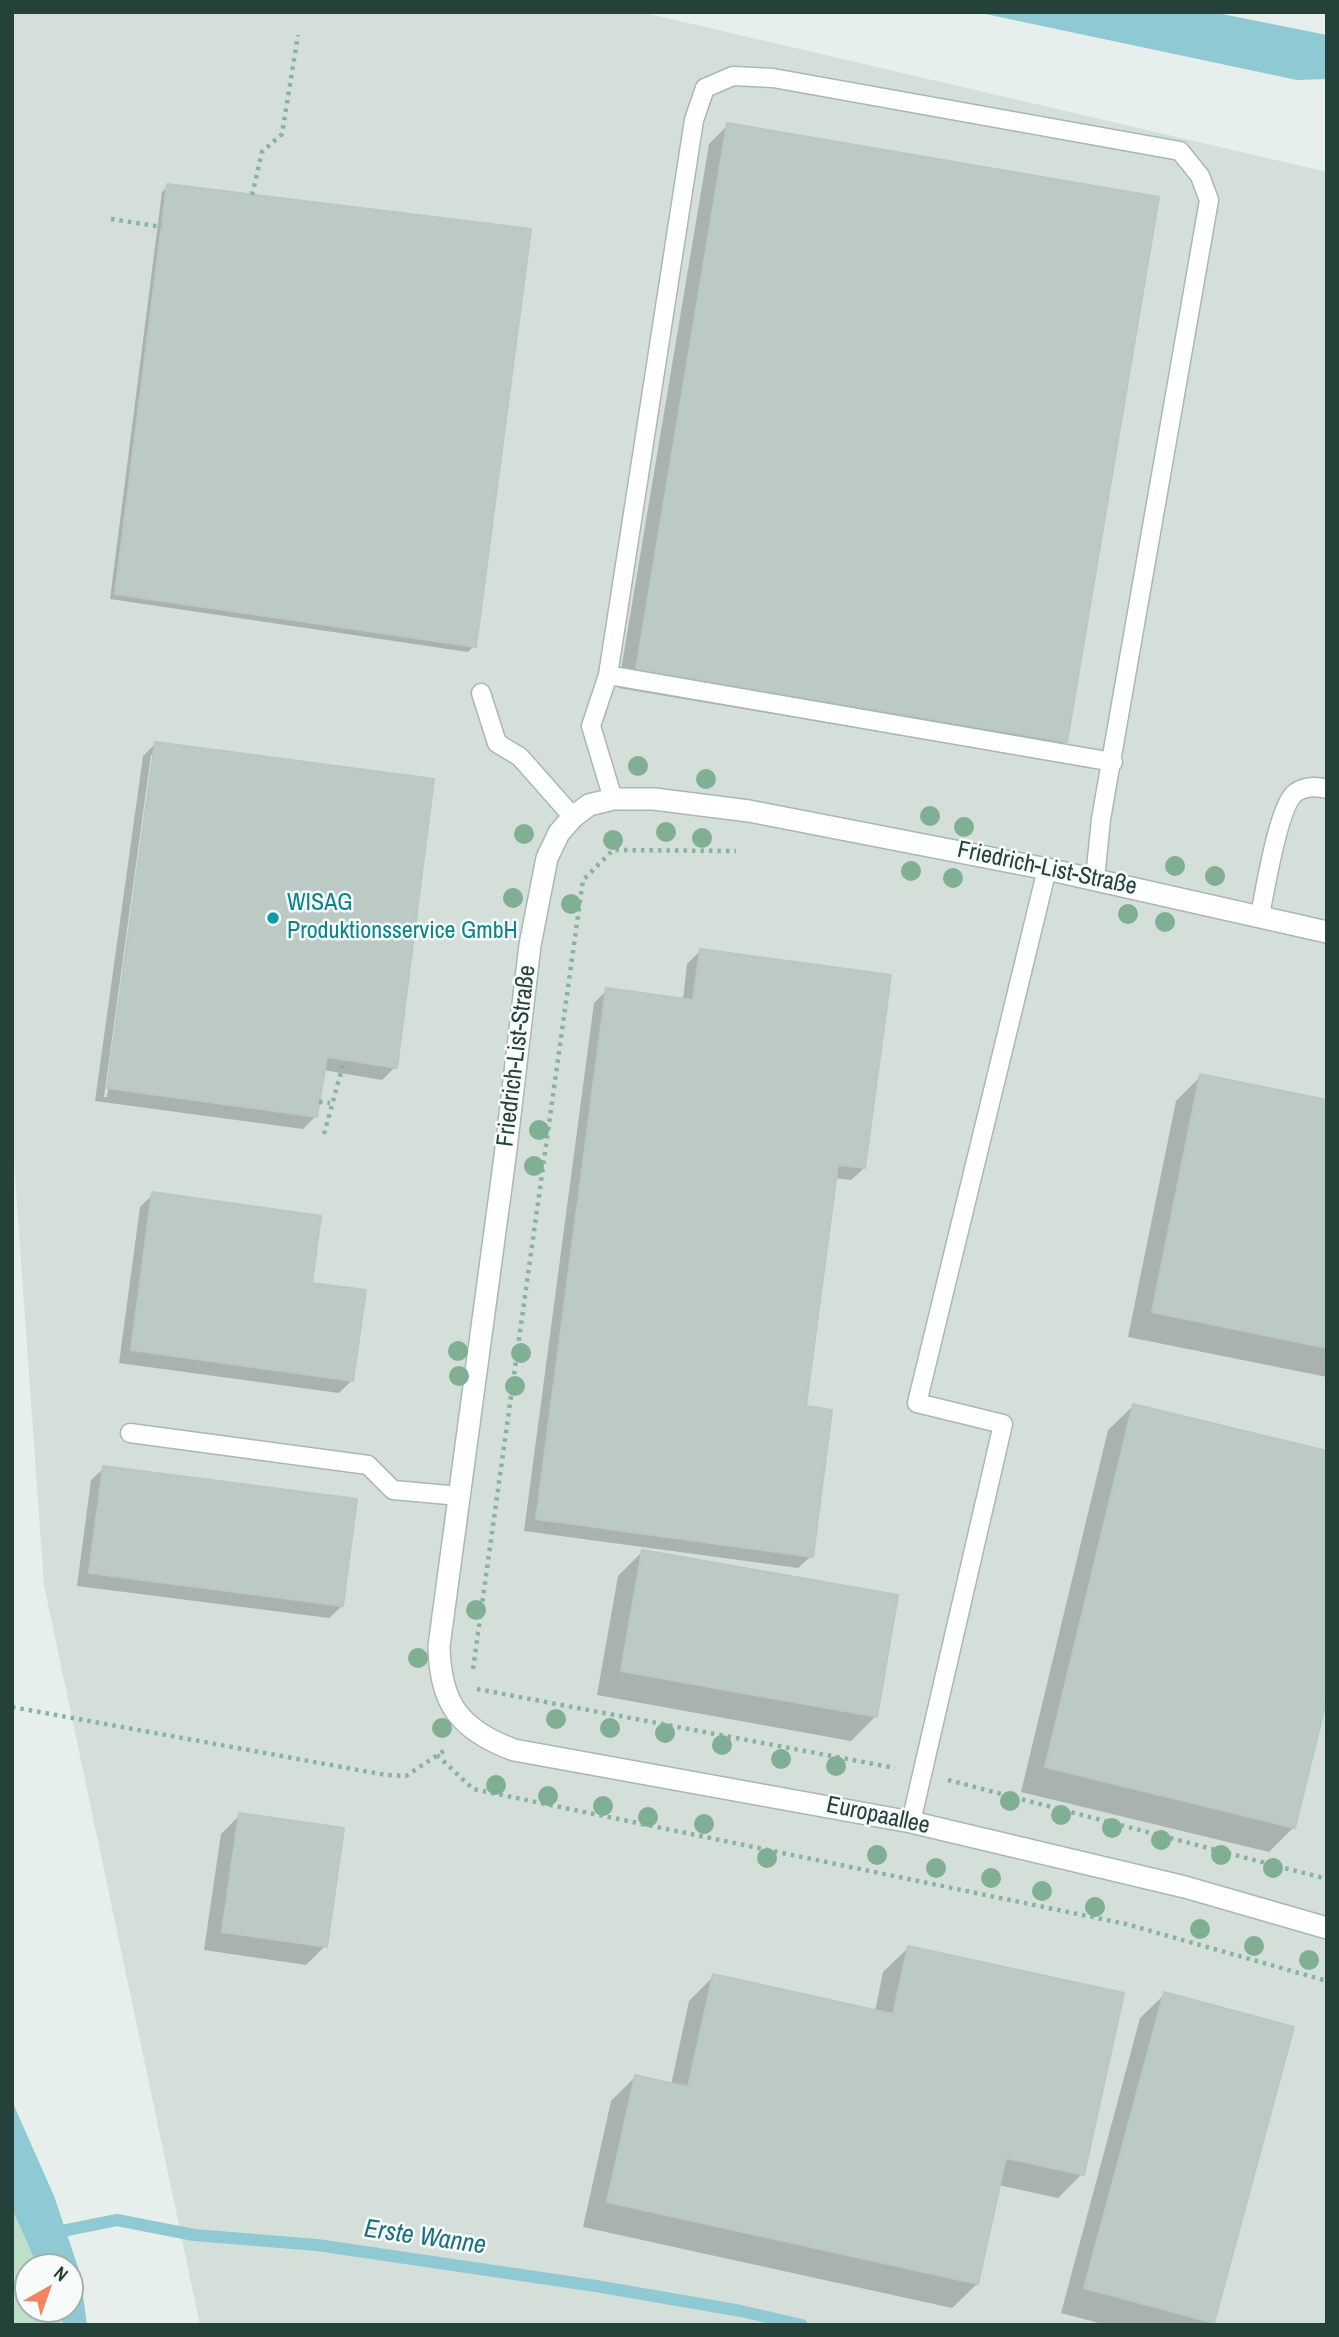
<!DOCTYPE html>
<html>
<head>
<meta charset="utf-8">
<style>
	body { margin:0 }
	#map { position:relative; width:1339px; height:2337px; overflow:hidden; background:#e6efeb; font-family:"Archivo Narrow",sans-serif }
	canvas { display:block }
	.frame { position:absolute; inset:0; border:14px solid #24423a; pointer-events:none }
	.north { position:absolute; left:14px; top:2253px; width:70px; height:70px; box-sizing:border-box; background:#f7fbf9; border:2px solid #a3b1ad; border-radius:50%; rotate:40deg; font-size:19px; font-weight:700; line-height:28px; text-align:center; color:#24423a }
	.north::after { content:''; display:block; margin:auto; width:24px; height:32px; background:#f4845f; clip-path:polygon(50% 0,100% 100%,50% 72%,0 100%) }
</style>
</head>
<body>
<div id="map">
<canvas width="1339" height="2337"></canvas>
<div class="frame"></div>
<div class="north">N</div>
</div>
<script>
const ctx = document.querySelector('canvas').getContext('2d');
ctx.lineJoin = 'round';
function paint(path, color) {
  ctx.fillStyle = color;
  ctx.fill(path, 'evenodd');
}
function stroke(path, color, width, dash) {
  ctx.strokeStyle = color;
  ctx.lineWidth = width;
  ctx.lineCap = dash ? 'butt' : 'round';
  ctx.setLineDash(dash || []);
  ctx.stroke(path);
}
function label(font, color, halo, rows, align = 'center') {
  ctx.font = font + ' "Archivo Narrow",sans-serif';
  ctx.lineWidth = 5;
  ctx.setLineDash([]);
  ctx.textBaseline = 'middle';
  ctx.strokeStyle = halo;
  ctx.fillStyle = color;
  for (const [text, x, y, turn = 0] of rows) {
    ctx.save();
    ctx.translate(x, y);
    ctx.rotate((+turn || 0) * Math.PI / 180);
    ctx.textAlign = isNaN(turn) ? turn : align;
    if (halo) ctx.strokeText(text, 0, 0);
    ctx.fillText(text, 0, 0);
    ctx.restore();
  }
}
const built = new Path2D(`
	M12,12H641L1327,172V2325H200L44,1585L12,1135Z`);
const green = new Path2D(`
	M12,2209L38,2267H28V2309H57L64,2325H12Z`);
const water = new Path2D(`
	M976,12H1212L1327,35V79L1297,80Z
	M12,2101L54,2196L80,2273L87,2325H64L57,2309H70V2267H38L12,2209Z`);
const shadow = new Path2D(`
	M728,125L1065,741L1046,760L618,688L709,144Z
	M168,186L474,646L468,652L110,599L162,192Z
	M155,744L395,1067L382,1080L323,1070L316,1116L303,1129L95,1101L143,756ZM151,755H155L107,1097H104Z
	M700,951L864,1168L851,1180L834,1178L804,1408L811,1556L798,1568L524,1531L594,1003L607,990L683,1000L687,964Z
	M1201,1076L1327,1102V1377L1128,1337L1176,1101Z
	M153,1194L310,1284L352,1380L339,1393L119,1363L140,1207Z
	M1133,1406L1294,1827L1269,1852L1021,1792L1108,1430Z
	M104,1468L342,1606L329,1618L77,1586L91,1480Z
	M642,1552L876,1716L851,1741L597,1695L618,1576Z
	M240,1815L325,1946L306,1965L204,1950L221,1834Z
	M908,1948L1082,2174L1058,2198L998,2185L977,2284L952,2308L583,2227L611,2101L635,2077L671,2085L689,2001L714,1976L875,2012L883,1972Z
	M1165,1994L1212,2322L1210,2325H1106L1061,2313L1140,2018Z`);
const stream = new Path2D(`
	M52,2233L117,2220L194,2235L317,2245L596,2286L741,2311L802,2325`);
const building = new Path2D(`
	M727,123L1159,197L1067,742L636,669Z
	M167,184L531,229L476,647L115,594Z
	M155,742L434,779L397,1068L327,1057L317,1117L107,1088Z
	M700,949L891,975L865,1168L838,1165L806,1406L832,1410L813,1557L536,1519L606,988L693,1000Z
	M1200,1074L1327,1100V1348L1152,1312Z
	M152,1192L321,1216L312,1283L366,1290L353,1381L131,1350Z
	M1133,1404L1327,1451V1698L1295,1828L1045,1767Z
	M103,1466L357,1499L343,1606L89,1573Z
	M642,1550L898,1595L877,1717L621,1671Z
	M239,1813L344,1828L327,1947L222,1932Z
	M908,1946L1124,1993L1084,2175L1006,2158L978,2284L607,2202L635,2075L688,2087L713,1974L893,2014Z
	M1164,1992L1294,2027L1214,2323L1084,2288Z`);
const path = new Path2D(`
	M252,195L262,152L282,134L298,35
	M111,219L162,227
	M436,927L501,939
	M319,1102L330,1103
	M324,1134L344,1061
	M473,1669L583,880L613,850L736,851
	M477,1689L895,1768
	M12,1707L386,1775L406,1776L448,1748
	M437,1755L473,1789L1126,1924L1327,1981
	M948,1780L1327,1879`);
const lane = new Path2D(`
	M608,675L1113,762
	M481,693L497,743L520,757L573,817
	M613,799L591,726L608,675L694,120L705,88L733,76L773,78L1180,151L1200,176L1209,200L1101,819L1095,879
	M1260,915C1265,891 1278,807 1295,793C1305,786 1316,786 1327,789
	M130,1433L368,1465L393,1490L460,1496
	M911,1822L1003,1424L917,1403L1047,869`);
const street = new Path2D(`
	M1327,932L1047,869L749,811L654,799H613L589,805L573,817L559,833L547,858L530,945L505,1157L439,1646C440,1704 460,1730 514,1750L911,1822L1185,1887L1327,1928`);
const trees = [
	[638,766],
	[706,779],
	[930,816],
	[964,827],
	[666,832],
	[524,834],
	[702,838],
	[613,840],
	[1175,866],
	[911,871],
	[1215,876],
	[953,878],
	[513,898],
	[571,904],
	[1128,914],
	[1165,922],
	[539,1130],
	[534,1166],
	[458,1351],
	[521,1353],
	[459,1376],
	[515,1386],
	[476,1610],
	[418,1658],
	[556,1719],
	[442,1728],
	[610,1728],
	[665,1733],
	[722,1745],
	[781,1759],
	[836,1766],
	[496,1785],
	[548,1796],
	[1010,1801],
	[603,1806],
	[1061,1815],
	[648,1817],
	[704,1824],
	[1112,1828],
	[1161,1840],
	[877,1855],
	[1221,1855],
	[767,1858],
	[936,1868],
	[1273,1868],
	[991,1878],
	[1042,1891],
	[1095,1907],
	[1200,1929],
	[1254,1946],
	[1309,1960]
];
const markers = [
	[273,918,7,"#0f9aa8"]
];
const streetNames = [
	["Friedrich-List-Straße",1047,869,12],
	["Friedrich-List-Straße",517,1056,-83],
	["Europaallee",878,1816,12]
];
const cultureNames = [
	["WISAG",287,904],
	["Produktionsservice GmbH",287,932]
];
const waterNames = [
	["Erste Wanne",425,2238,8]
];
paint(built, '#d4dfda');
paint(green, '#bfe0c8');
paint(water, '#8ec9d4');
paint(shadow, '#0003');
stroke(stream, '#8ec9d4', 12);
paint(building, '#bbcac4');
stroke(building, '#b8c9c2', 2);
stroke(lane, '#a8b8b2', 21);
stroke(street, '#a8b8b2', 24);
stroke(path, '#86b3a5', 4.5, [3.5, 5]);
stroke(lane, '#fff', 18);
stroke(street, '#fff', 21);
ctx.fillStyle = '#80af93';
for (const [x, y] of trees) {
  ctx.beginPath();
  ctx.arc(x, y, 10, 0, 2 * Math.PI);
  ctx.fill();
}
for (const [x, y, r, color] of markers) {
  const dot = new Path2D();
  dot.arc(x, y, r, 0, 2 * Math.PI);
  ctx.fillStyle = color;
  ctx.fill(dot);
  stroke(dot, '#f7fbf9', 2.5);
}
label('24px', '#24423a', '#f7fbf9', streetNames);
label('24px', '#0d838f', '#f7fbf9', cultureNames, 'left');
label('italic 26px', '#1c6f80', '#f7fbf9', waterNames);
</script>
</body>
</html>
